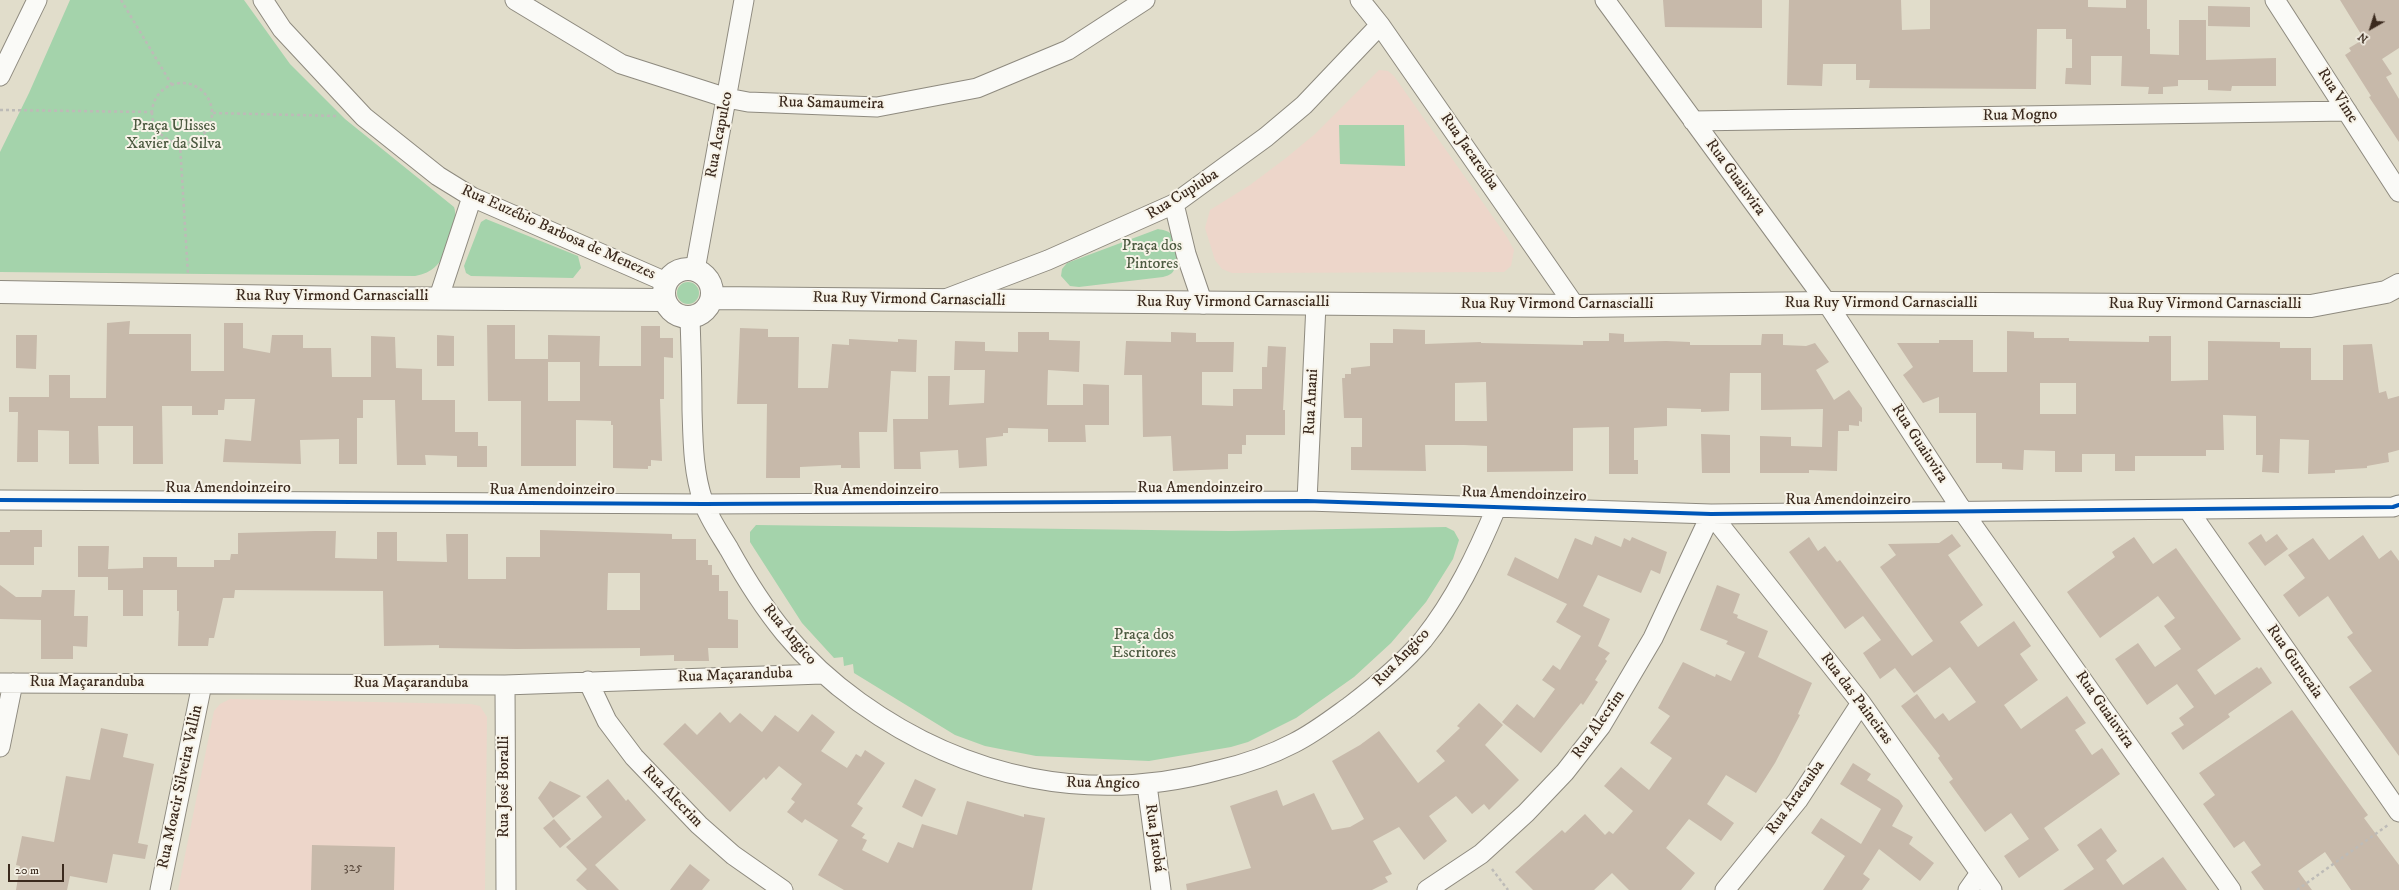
<!DOCTYPE html>
<html>
<head>
<meta charset="utf-8">
<style>
	body { margin:0 }
	#map { position:relative; width:2399px; height:890px; overflow:hidden; background:#e1ddcb; font-family:"IM FELL DW Pica",serif }
	canvas { display:block }
	.north { position:absolute; left:2351px; top:8px; width:40px; height:40px; -webkit-text-stroke:3px #f7f3e8; paint-order:stroke; rotate:219deg; font-size:11px; font-weight:700; line-height:16px; text-align:center; color:#3b2a1e }
	.north::after { content:''; display:block; margin:auto; width:14px; height:18px; background:#3b2a1e; clip-path:polygon(50% 0,100% 100%,50% 72%,0 100%) }
	.scale { position:absolute; left:8px; top:864px; width:56px; height:18px; box-sizing:border-box; border:2px solid #3b2a1e; border-top:0; padding-left:5px; font-size:12px; line-height:14px; white-space:nowrap; color:#3b2a1e; -webkit-text-stroke:3px #f7f3e8; paint-order:stroke }
</style>
</head>
<body>
<div id="map">
<canvas width="2399" height="890"></canvas>
<div class="north">N</div>
<div class="scale">20 m</div>
</div>
<script>
const ctx = document.querySelector('canvas').getContext('2d');
ctx.lineJoin = 'round';
function paint(path, color) {
  ctx.fillStyle = color;
  ctx.fill(path, 'evenodd');
}
function stroke(path, color, width, dash) {
  ctx.strokeStyle = color;
  ctx.lineWidth = width;
  ctx.lineCap = dash ? 'butt' : 'round';
  ctx.setLineDash(dash || []);
  ctx.stroke(path);
}
function label(font, color, halo, rows, align = 'center') {
  ctx.font = font + ' "IM FELL DW Pica",serif';
  ctx.lineWidth = 4;
  ctx.setLineDash([]);
  ctx.textBaseline = 'middle';
  ctx.strokeStyle = halo;
  ctx.fillStyle = color;
  for (const [text, x, y, turn = 0] of rows) {
    ctx.save();
    ctx.translate(x, y);
    ctx.rotate((+turn || 0) * Math.PI / 180);
    ctx.textAlign = isNaN(turn) ? turn : align;
    if (halo) ctx.strokeText(text, 0, 0);
    ctx.fillText(text, 0, 0);
    ctx.restore();
  }
}
const built = new Path2D(`
	M1379,70L1388,71L1394,76L1507,237L1514,250L1511,266L1504,272L1232,273L1222,269L1215,260L1205,228L1210,210L1250,185L1286,158L1315,134Z
	M230,699L471,704L480,706L487,717L485,890H178L214,711L220,704Z`);
const green = new Path2D(`
	M70,0H244L290,64L345,119L454,207C459,219 447,256 437,265C430,272 424,274 415,276L0,272V152L29,93Z
	M1339,125H1404L1405,166L1340,164Z
	M486,219L578,256L581,268L573,278L471,276L466,273L464,266L481,222Z
	M1158,229C1163,230 1170,231 1173,236C1177,244 1179,266 1172,273C1170,275 1166,276 1163,277L1079,287L1070,286L1061,276L1062,269L1067,263Z
	M677 293a11 11 0 1 1 22 0a11 11 0 1 1-22 0Z
	M756,525L1229,531L1446,527L1454,531L1459,540L1453,559L1426,602L1391,643L1354,677L1296,718L1248,742L1231,747L1149,761L1036,756L985,746L955,735L854,673L853,664L844,666L843,657L834,658L802,623L750,542V532Z`);
const building = new Path2D(`
	M1663,0H1762V28L1665,27Z
	M1789,0H1901L1902,30L1930,29V0H2088V7L2126,8V0H2147V29H2150V54L2179,55V20H2206V60L2276,58V86H2232L2231,91L2208,90V80H2178V86L2163,87V94H2148L2149,87L2121,86L2122,56H2091V85L2065,84L2066,68H2072V39H2066V29H2037L2036,89L1869,88L1870,80H1856V64H1823L1822,86L1787,85Z
	M2340,0H2399V48L2382,59L2392,74L2386,77L2399,99V142L2369,97L2371,96L2345,55L2351,51L2349,48L2364,39Z
	M2208,6L2250,7V27L2208,26Z
	M130,321L129,334H191V371H224V323H243V348L270,353L272,335H303V348H331L332,377H371V336L395,337L396,368L422,369V400H455V432H478V446H487V467H457V456L425,455L426,465H397L395,400H363V418H357V464H339V439L300,440L301,464L223,462L225,439L251,441L255,399H225L224,410H218V415H192V406H162L163,464H133V426H98L99,464H69V431L38,430V462H17L18,412H9V397H49V375H70V398H106L107,323Z
	M487,325H515V359H548V401H580V362H548V335L600,336L599,366H641V326H660V338H673V358L664,357V399H660L662,461L651,460V466H648V469L613,468V425H611V421L576,420V466H521V401H488Z
	M740,328L768,329V337H799L798,388H828L832,344L849,345V339L898,342V339L917,340L916,372L891,371L887,432H859L860,468H841V465L800,467V478H766L767,404H737Z
	M1393,329L1425,330V344L1481,342V343L1583,345V341H1609V333L1624,334V342L1666,341L1690,342V345H1761L1762,334H1783V345L1806,346L1815,343L1829,362L1816,370L1834,400L1849,390L1862,408V422L1859,421V426L1849,425V431H1838L1837,471L1809,470V473H1760V436L1791,437V446L1822,447L1823,409L1761,410V373H1730L1729,411L1701,412V409L1667,408V426L1634,428V460H1638V474H1609V427L1573,428V471L1487,472V446L1464,445H1425L1426,471L1351,470V447H1362V418H1344L1342,378H1345V374H1351V368L1370,366V343H1393ZM1486,382L1487,421H1455V383Z
	M2007,331L2034,332V338H2069V341L2149,342V336H2171V381L2208,380V341L2280,342V348H2311V380H2343V345L2372,344L2379,393L2386,391L2388,399L2399,396V450L2388,453L2389,462L2367,466V468L2335,470V473L2308,474L2309,440L2280,439L2279,473L2262,472L2263,455H2256V416L2223,415L2224,450H2206V456H2135V471H2115V454H2082V472H2055V451L2024,450L2023,470L2002,469V463H1976V413H1939V397L1923,403L1903,375L1913,367L1897,343H1939V340H1973V372H2007ZM2040,383H2076V414H2040Z
	M1018,332H1049V340L1080,341L1079,372L1048,370L1047,405H1083V384L1109,385V425H1085L1086,442H1048V429L1008,428V433H1003V436L986,438L987,466L959,468L958,450L920,452L921,469H894L893,419H928V376H950L949,405L984,403L985,370H954L955,341L985,342V351L1018,352Z
	M1171,332L1196,333V342H1234L1233,372H1202V405L1233,406V389H1262V367H1267L1268,346L1286,347L1283,410H1285V435H1246V445H1242V454H1228V469L1173,471L1171,436L1143,437L1142,375H1124L1126,341L1171,342Z
	M16,335H37L36,369L16,368Z
	M437,335L454,336V366H437Z
	M1701,434L1730,435V473H1702Z
	M10,530H42V547H34V565H0V532H10Z
	M540,530L672,534V539H696V560H708V565H712V575H719V591H728V619L738,620V648H708L709,661H674V655L640,656V648L517,649L439,648V645L384,646L383,591L235,590L234,598H223L214,638H209L208,646H178L179,611H177V590H143V616H123V590H108V577H78V546H109L108,569L143,568V557H177V567H214V560H230L231,554H238V533L315,531H336L335,558L377,559V532H397V561L447,562L446,534H468V579H506V557H540ZM608,573H640V610H607Z
	M1952,534L1961,546L1948,555L1983,605L1960,622L1978,647L2014,621L2031,646L2020,654L2038,680L2004,705L2021,729L2067,696L2086,723L2075,730L2092,755L2102,748L2120,774L2044,828L2059,850L2019,878L2004,856L2029,839L2011,813L1985,832L1949,782L1953,779L1938,758L1940,756L1901,706L1917,694L1935,719L1943,713L1949,721L1976,702L1950,667L1914,693L1895,668L1880,679L1863,653L1881,640L1863,616L1845,629L1789,552L1809,537L1818,551L1825,546L1837,562L1840,560L1912,656L1933,641L1880,567L1896,555L1888,544L1939,543Z
	M2261,534L2266,542L2277,534L2288,549L2265,566L2248,543Z
	M2363,535L2379,559L2391,550L2399,561V756L2349,687L2372,671L2347,637L2353,633L2328,596L2299,617L2283,595L2305,578L2288,555L2313,538L2329,560Z
	M1595,536L1621,547L1624,538L1630,541L1632,537L1667,552L1660,574L1651,570L1641,593L1598,575L1583,606L1610,619L1598,646L1610,653L1605,659L1607,661L1595,680L1598,682L1583,705L1581,703L1541,753L1502,722L1517,704L1534,718L1555,689L1542,680L1553,665L1560,670L1581,636L1556,622L1567,604L1507,575L1515,557L1558,579L1575,538L1592,545Z
	M2134,537L2153,564L2176,548L2241,639L2197,670L2215,695L2257,667L2259,669L2261,667L2272,683L2228,714L2230,717L2183,750L2171,733L2184,725L2179,718L2194,707L2177,684L2147,705L2115,659L2138,643L2155,667L2181,649L2164,626L2175,618L2158,596L2100,638L2067,592L2115,557L2112,552Z
	M0,585L16,597H41L42,590H75L74,616H88L87,647L73,646V659H41V620L0,619Z
	M1717,585L1740,594L1733,613L1738,615L1737,618L1768,631L1758,657L1812,683L1798,714L1800,715L1775,763L1756,793L1726,775L1707,804L1734,823L1721,841L1689,819L1666,848L1695,873L1681,890H1629L1612,873L1594,890H1533L1515,872L1562,830L1565,833L1585,814L1605,835L1609,831L1613,834L1633,811L1604,786L1621,767L1649,790L1672,758L1650,743L1670,716L1658,708L1683,662L1715,677L1716,674L1731,681L1745,652L1726,644L1728,641L1700,630Z
	M1479,703L1503,725L1485,745L1519,780L1489,810L1484,804L1472,814L1456,796L1429,816L1447,841L1424,860L1399,827L1373,841L1392,874L1385,877L1388,882L1372,890H1187L1186,884L1251,868L1230,806L1277,790L1283,806L1314,793L1332,830L1350,827L1364,819L1332,761L1360,745L1379,731L1418,783L1445,761L1436,751L1460,728L1457,726Z
	M2292,710L2357,800L2368,815L2364,818L2399,865V890H2351L2325,852L2298,871L2312,890H2264L2251,872L2261,865L2244,841L2234,848L2203,804L2215,795L2199,773Z
	M720,712L730,723L740,713L762,732L775,715L798,732L812,714L835,732L821,751L847,768L856,754L861,757L865,750L885,763L857,804L863,808L851,826L865,834L862,838L867,840L862,850L888,863L898,842L913,848L922,824L957,835L967,801L1024,817V814L1045,818L1032,890H844L818,875L838,840L805,819L802,823L787,812L795,802L791,799L802,784L779,766L766,780L764,777L730,812L663,744L685,723L697,735Z
	M101,728L128,734L123,757L154,764L138,843L148,845L145,859L113,854L107,883L70,876L67,890H16L20,866L16,865L22,836L54,842L66,776L90,780Z
	M1853,763L1871,774L1867,780L1899,800L1903,806L1892,826L1913,837L1909,844L1934,863L1920,881L1879,849L1863,874L1870,879L1862,890H1823L1845,856L1811,833L1821,818L1861,844L1881,809L1840,784Z
	M608,779L626,801L628,799L646,820L595,865L619,890H587L576,880L587,869L566,847L602,817L586,797Z
	M915,779L936,789L922,817L902,807Z
	M550,781L581,796L553,818L538,798Z
	M554,819L571,839L560,848L543,828Z
	M2101,828L2117,851L2106,860L2123,885L2163,857L2187,890H2063L2094,869L2077,845Z
	M312,845L395,847L394,890H311Z
	M690,864L710,880L702,890H670Z`);
const path = new Path2D(`
	M121,0L172,85
	M152 113a30 30 0 1 1 60 0a30 30 0 1 1-60 0Z
	M0,110L151,112
	M213,113L338,116
	M180,144L188,275
	M1492,869L1508,890
	M2297,890L2388,825`);
const street = new Path2D(`
	M263,0L282,29L364,117L438,176L472,197L666,282
	M515,0L621,64L727,98L748,102L877,107L977,88L1068,50L1145,0
	M1360,0L1380,25L1575,306
	M1605,0L1827,303L1964,513L2231,890
	M2275,0L2399,192
	M0,76L37,0
	M1693,121L2347,111
	M1174,204L1186,254L1203,304
	M695,270L744,0
	M439,297L472,197
	M948,298L1048,260L1174,204L1266,137L1304,105L1380,25
	M690,318C691,348 692,379 692,410C693,441 693,471 703,501C708,517 720,534 729,549C764,612 799,659 859,702C966,779 1091,805 1219,770C1245,764 1271,755 1294,743C1314,733 1332,719 1350,706C1376,686 1402,665 1423,640C1455,600 1477,554 1497,506
	M0,500L704,504L1307,501L1711,514L2393,507L2399,505
	M1307,501L1316,304
	M2189,511L2399,812
	M588,681L607,721L634,757L699,825L733,855L783,890
	M0,683L505,685L822,674
	M505,685L506,890
	M0,747L13,683
	M1147,785L1161,890
	M160,890L202,684
	M1427,890L1481,854L1526,813L1565,772L1601,726L1653,638L1711,514L1861,703L1992,890
	M1725,890L1798,800L1861,703
	M1968,890L1980,873`);
const secondary = new Path2D(`
	M664 293a24 24 0 1 1 48 0a24 24 0 1 1-48 0Z
	M0,292L355,298L664,300
	M712,298L1575,306L1827,303L2311,306L2386,292L2399,285`);
const cycleway = new Path2D(`
	M0,500L704,504L1307,501L1711,514L2393,507L2399,505`);
const numberNames = [
	["325",353,868]
];
const streetNames = [
	["Rua Vime",2337,96,57],
	["Rua Samaumeira",831,104,1],
	["Rua Mogno",2020,116,-1],
	["Rua Acapulco",720,135,-79],
	["Rua Jacareúba",1469,152,55],
	["Rua Guaiuvira",1735,178,54],
	["Rua Cupiuba",1183,195,-32],
	["Rua Euzébio Barbosa de Menezes",558,233,24],
	["Rua Ruy Virmond Carnascialli",332,297],
	["Rua Ruy Virmond Carnascialli",909,300,1],
	["Rua Ruy Virmond Carnascialli",1233,303],
	["Rua Ruy Virmond Carnascialli",1881,304],
	["Rua Ruy Virmond Carnascialli",1557,305],
	["Rua Ruy Virmond Carnascialli",2205,305],
	["Rua Anani",1312,402,-87],
	["Rua Guaiuvira",1919,444,57],
	["Rua Amendoinzeiro",228,489],
	["Rua Amendoinzeiro",1200,489],
	["Rua Amendoinzeiro",552,491],
	["Rua Amendoinzeiro",876,491],
	["Rua Amendoinzeiro",1524,495,2],
	["Rua Amendoinzeiro",1848,501],
	["Rua Angico",789,635,50],
	["Rua Angico",1402,658,-46],
	["Rua Gurucaia",2294,662,55],
	["Rua Maçaranduba",735,676,-2],
	["Rua Maçaranduba",87,683],
	["Rua Maçaranduba",411,684],
	["Rua das Paineiras",1856,699,53],
	["Rua Guaiuvira",2104,710,55],
	["Rua Alecrim",1599,725,-55],
	["Rua Angico",1103,784,1],
	["Rua Moacir Silveira Vallin",181,787,-78],
	["Rua José Boralli",505,787,-90],
	["Rua Alecrim",672,797,46],
	["Rua Aracauba",1796,798,-54],
	["Rua Jatobá",1154,838,82]
];
const parkNames = [
	["Praça Ulisses",174,127],
	["Xavier da Silva",174,145],
	["Praça dos",1152,247],
	["Pintores",1152,265],
	["Praça dos",1144,636],
	["Escritores",1144,654]
];
paint(built, '#edd6ca');
paint(green, '#a4d3ab');
paint(building, '#c7b9aa');
stroke(street, '#8e8a7f', 21);
stroke(secondary, '#8e8a7f', 24);
stroke(path, '#bdbbb7', 2.5, [3, 3]);
stroke(street, '#fafaf7', 19);
stroke(secondary, '#fafaf7', 22);
stroke(cycleway, '#0057b8', 4);
label('14px', '#5e4e41', null, numberNames);
label('16px', '#3b2a1e', '#f7f3e8', streetNames);
label('16px', '#4c5a40', '#f7f3e8', parkNames);
</script>
</body>
</html>
